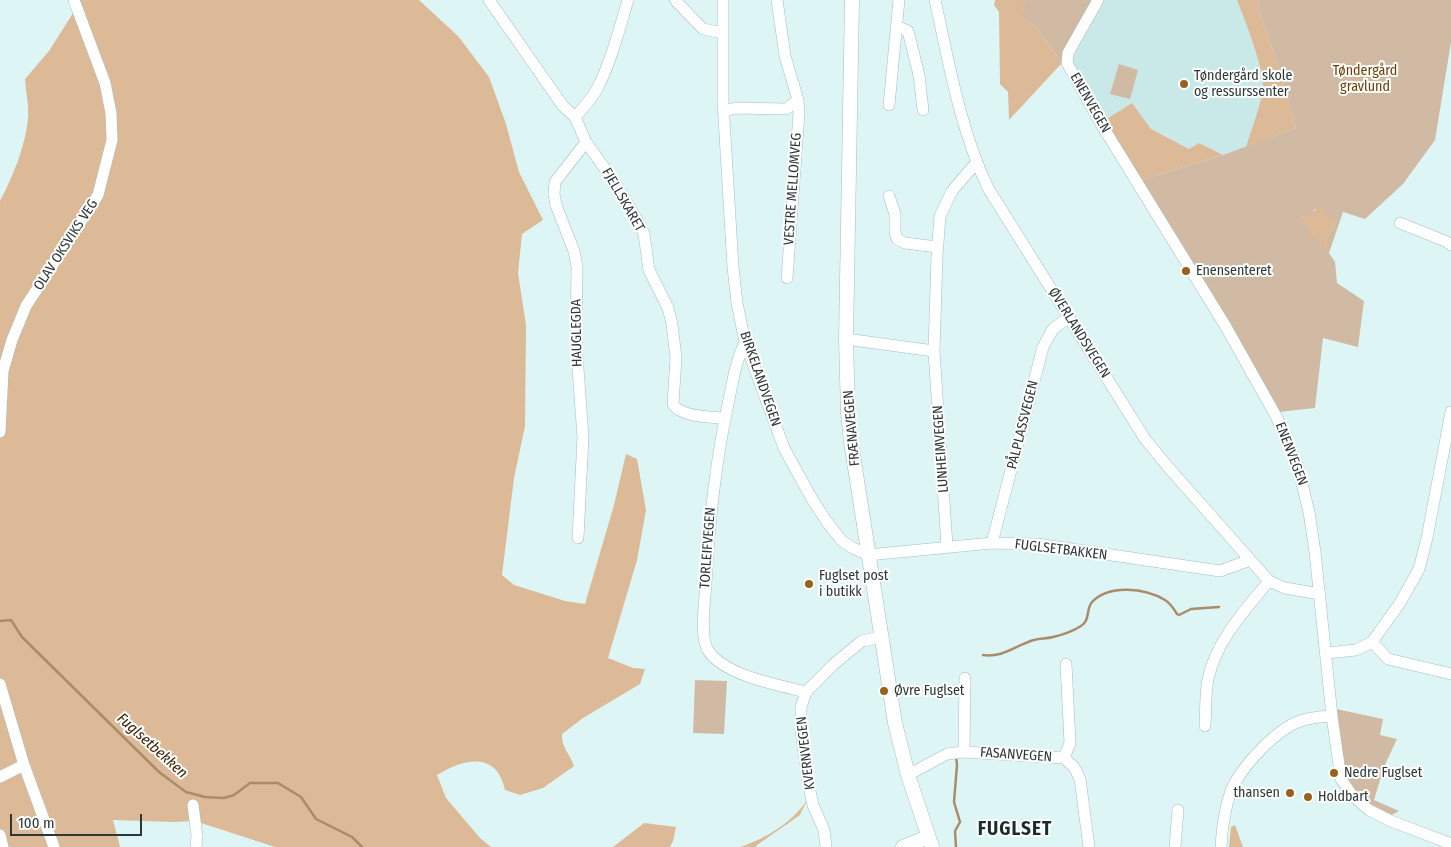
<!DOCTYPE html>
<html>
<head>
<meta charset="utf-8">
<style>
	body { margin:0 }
	#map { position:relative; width:1451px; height:847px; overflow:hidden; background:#ddf5f4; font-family:"Fira Sans Condensed",sans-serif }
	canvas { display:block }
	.scale { position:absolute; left:10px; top:814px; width:132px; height:22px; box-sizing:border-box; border:2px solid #2d3736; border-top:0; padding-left:6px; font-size:15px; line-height:18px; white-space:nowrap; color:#2d3736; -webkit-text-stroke:4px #fff; paint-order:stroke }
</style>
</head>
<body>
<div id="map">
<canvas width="1451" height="847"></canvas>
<div class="scale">100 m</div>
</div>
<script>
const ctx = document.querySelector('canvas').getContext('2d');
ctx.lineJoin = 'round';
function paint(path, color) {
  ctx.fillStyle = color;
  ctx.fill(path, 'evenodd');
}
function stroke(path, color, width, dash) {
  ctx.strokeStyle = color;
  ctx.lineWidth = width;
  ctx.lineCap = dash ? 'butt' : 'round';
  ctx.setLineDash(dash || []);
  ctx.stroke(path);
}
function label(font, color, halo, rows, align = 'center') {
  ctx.font = font + ' "Fira Sans Condensed",sans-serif';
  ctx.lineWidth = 4;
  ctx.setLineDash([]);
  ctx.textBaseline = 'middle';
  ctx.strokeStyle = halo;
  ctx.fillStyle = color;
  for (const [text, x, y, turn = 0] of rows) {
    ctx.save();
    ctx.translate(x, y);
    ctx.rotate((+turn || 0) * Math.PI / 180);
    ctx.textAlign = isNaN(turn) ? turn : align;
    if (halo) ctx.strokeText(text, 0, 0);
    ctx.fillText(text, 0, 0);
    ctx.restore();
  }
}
const built = new Path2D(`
	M1102,0H1254L1274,137L1223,155L1199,143L1189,149L1151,129L1132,103L1105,120L1070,59Z`);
const green = new Path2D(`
	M1025,0H1102L1062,63L1036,27L1020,16Z
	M1259,0H1451V42L1435,140L1403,184L1365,219L1343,212L1329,253L1335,262L1337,283L1364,301L1358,347L1323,338L1315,408L1279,412L1141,180L1223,155L1296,128L1278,65L1258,8ZM1315,209L1335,225L1326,239L1319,238L1302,217L1308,215Z
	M1119,64L1138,70L1130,99L1110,94Z
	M695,680L727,681L724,734L693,733Z
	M1336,709L1383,719L1380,735L1397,739L1384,767L1374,800L1399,811L1390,816L1371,806L1356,791L1345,777Z`);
const forest = new Path2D(`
	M72,0H419L458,36L489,77L506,124L519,172L543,220L522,234L518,273L526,325L525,426L514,478L502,575L514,585L565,601L585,604L614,505L626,454L637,459L646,510L637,560L608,658L633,668L645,669L640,684L583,718L562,734C561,747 570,754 574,766L543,788L520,795L505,790C497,751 464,758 437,775L446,798L480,838L491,847H275L195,821L174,822L113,820L120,847H0V201C13,176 25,147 28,119C29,106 26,92 25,79L49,51L75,10Z
	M995,0H1025L1021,16L1036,27L1062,63L1009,120L1008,92L1000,84L999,12L994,5Z
	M1237,0H1259L1258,8L1278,65L1296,128L1246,147C1252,127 1261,106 1263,86C1264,69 1244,17 1237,0Z
	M1132,103L1151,129L1189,149L1199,143L1223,155L1141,180L1105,120Z
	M1322,208L1326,212V216L1334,217L1335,225L1326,239L1327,247L1323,249L1318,244L1319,238H1315L1307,235L1310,227L1307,224H1301L1299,220C1305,215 1315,209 1322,208Z
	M807,800L800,815L757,845L756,847H740C765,839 793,822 807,800Z
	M644,823L676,827L673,841L670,847H613Z
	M1235,825L1243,847H1229L1231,827Z`);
const stream = new Path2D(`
	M0,621L11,620L22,637L159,772L186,792L205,797L224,798L234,795L250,783H278L301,797L316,819L352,837L362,847
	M983,655C1003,658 1016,645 1034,640C1040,638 1046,639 1053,637C1062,635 1073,631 1081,626C1090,621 1086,609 1092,602C1109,584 1145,588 1165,600C1170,603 1174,609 1177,614L1179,615L1191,609L1219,607
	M956,756L957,765L954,802L960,822L955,831L956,847`);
const minor = new Path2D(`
	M489,0L563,106L575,117L586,142L617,186L636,218L644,234L649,270L668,308L672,324L676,358L673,404C680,417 711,417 725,418
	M675,0L703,29L722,33
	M723,0V102L733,267L737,303L745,342L784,448L812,499L827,522L842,541L853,548L868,555L992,543L1037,544L1220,571L1250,560
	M777,0L785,56L798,100L799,113L787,278
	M935,0C949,63 960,129 988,188L1145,439L1168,467L1269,581L1285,588L1320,594
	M1098,0L1068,53L1067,63L1103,127L1226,327L1276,416L1298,467L1309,512L1315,552L1332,716L1341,779L1352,795L1369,810L1391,821L1451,844
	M896,26L908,31L919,75L923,110
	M889,105L899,0
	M724,111L736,108L786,109L798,100
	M575,117C583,108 591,100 597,89C611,62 619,30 628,0
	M889,196L895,214V232L897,239L905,243L937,247
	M1400,223L1445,241L1451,245
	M846,339L934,351
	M745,342C735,363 733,381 728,404C715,465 709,522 706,584C705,600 699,639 709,652C727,676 778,685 806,692
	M0,432L3,371L12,340L26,306L98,195L112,140L111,113L105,83L74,0
	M578,538L583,437L576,341L577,267L574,251L556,205L554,194L555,182L586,142
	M992,543L1043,347L1053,329L1069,317
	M947,546L934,351L937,256L940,216L952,191L976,163
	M1372,642L1388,659L1451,674
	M1327,653L1356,650L1372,642L1400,603L1419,569L1427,538L1451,412
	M0,684L24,765L54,847
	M1205,726C1206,710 1205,694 1208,679C1216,641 1245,610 1269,581
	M964,752L965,678
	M1064,758L1070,743L1066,664
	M908,775L947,754L964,752L1064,758L1074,767L1080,779L1089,847
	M0,777L24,765
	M193,805L197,836L196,847
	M0,835L3,847
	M826,847L824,830L813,805L808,782L801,731V707L806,692L834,664L862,641L881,637
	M1175,847L1178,810
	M1221,847C1222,828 1224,812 1230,794C1238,770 1269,738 1291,725C1304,718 1318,717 1332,716`);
const major = new Path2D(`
	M852,0L846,339L848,412L851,442L895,723L908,775L932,847
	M903,847L928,837`);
const markers = [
	[1184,84,5,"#99621c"],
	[1186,271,5,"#99621c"],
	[809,584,5,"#99621c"],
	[884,691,5,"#99621c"],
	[1334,773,5,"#99621c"],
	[1290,793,5,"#99621c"],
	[1308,797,5,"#99621c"]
];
const parkNames = [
	["Tøndergård",1365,71],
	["gravlund",1365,87]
];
const poiNames = [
	["Tøndergård skole",1194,76],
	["og ressurssenter",1194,92],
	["Enensenteret",1196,271],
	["Fuglset post",819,576],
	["i butikk",819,592],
	["Øvre Fuglset",894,691],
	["Nedre Fuglset",1344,773],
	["thansen",1280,793,"right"],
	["Holdbart",1318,797]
];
const streetNames = [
	["ENENVEGEN",1090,103,60],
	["VESTRE MELLOMVEG",793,189,-86],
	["FJELLSKARET",623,200,60],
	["OLAV OKSVIKS VEG",66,245,-57],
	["HAUGLEGDA",577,333,-91],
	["ØVERLANDSVEGEN",1079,333,58],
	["BIRKELANDVEGEN",760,379,71],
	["PÅLPLASSVEGEN",1023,425,-76],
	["FRÆNAVEGEN",852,428,-95],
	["LUNHEIMVEGEN",941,449,-94],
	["ENENVEGEN",1291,454,69],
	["TORLEIFVEGEN",708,548,-86],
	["FUGLSETBAKKEN",1061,550,7],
	["KVERNVEGEN",806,753,-97],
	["FASANVEGEN",1016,755,4]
];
const waterNames = [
	["Fuglsetbekken",152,746,42]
];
const districtNames = [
	["FUGLSET",1015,830]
];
paint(built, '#c8e9e8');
paint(green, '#d1baa4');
paint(forest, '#dcba98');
stroke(stream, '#aa8b6a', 2.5);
stroke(minor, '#a7bdbd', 12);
stroke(major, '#a7bdbd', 15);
stroke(minor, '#fff', 11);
stroke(major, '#fff', 14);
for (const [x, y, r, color] of markers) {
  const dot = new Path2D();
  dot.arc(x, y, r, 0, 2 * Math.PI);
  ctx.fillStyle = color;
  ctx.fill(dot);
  stroke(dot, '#fff', 2);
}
label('14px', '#693e00', '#fff', parkNames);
label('14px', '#2d3736', '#fff', poiNames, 'left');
label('14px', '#2d3736', '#fff', streetNames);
label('italic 15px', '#3b2307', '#fff', waterNames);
ctx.letterSpacing = '1px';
label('bold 19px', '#1a2d2d', '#fff', districtNames);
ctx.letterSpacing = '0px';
</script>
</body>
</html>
